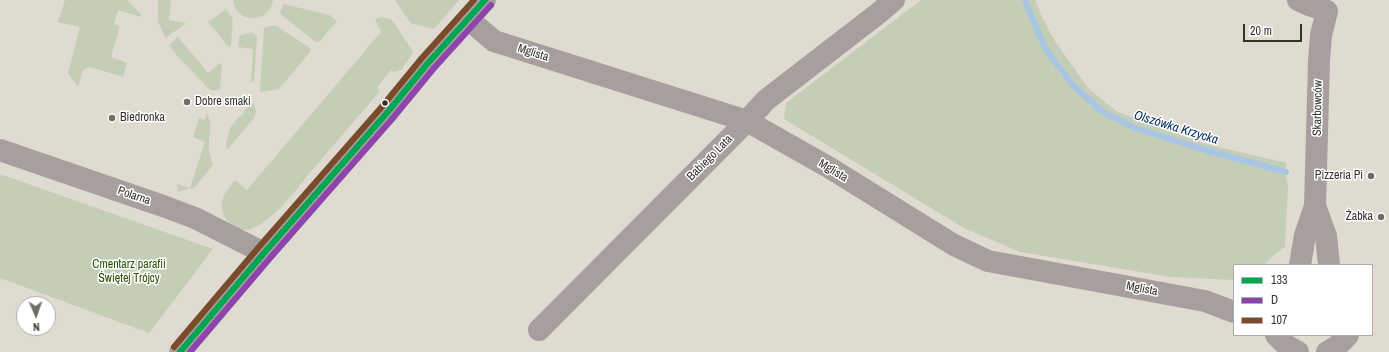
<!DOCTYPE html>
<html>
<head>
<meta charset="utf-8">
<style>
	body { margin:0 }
	#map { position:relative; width:1389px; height:352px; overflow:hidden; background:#dfdbd0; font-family:"Archivo Narrow",sans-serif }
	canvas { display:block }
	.legend { position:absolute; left:1233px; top:264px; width:140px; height:72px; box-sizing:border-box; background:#fff; border:1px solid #aeadaa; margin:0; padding:5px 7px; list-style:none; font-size:12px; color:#35322b }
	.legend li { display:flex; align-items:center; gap:8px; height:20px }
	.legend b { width:20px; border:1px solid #aeadaa }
	.north { position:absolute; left:16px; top:296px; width:40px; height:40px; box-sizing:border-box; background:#fff; border:1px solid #aeadaa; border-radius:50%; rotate:178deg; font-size:11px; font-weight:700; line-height:16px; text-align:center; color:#35322b }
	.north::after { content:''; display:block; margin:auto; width:14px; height:18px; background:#706d65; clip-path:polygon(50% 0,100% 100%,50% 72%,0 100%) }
	.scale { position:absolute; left:1243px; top:24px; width:59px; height:18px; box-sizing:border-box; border:2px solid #35322b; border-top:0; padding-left:5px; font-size:12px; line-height:14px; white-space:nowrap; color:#35322b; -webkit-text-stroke:3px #fff; paint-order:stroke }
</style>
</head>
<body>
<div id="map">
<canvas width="1389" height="352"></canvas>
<ul class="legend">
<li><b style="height:5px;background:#00a651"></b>133</li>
<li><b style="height:5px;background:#8e44ad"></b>D</li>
<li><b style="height:5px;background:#7a4b2a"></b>107</li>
</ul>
<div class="north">N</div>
<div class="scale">20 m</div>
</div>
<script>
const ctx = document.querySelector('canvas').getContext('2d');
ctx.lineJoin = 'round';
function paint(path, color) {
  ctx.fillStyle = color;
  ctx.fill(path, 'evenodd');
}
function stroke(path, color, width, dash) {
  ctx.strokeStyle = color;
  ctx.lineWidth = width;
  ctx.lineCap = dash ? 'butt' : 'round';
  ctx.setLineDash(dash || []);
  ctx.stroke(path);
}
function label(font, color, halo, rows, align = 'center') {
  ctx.font = font + ' "Archivo Narrow",sans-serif';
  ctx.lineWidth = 3;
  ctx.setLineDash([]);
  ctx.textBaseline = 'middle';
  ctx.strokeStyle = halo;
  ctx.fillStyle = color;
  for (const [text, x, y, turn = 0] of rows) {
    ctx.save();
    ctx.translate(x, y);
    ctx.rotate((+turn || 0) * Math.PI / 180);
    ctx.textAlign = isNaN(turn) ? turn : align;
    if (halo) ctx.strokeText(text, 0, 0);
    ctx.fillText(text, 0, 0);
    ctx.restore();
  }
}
const green = new Path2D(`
	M65,0H127L141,14V17L118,10L114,24L120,26L111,57L127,63L123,77L90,67L83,70L78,87L68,73L80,27L58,22Z
	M158,0H171L169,20L186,23L167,37H165L158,22Z
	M233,0H273C270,24 236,24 233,0Z
	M395,0H459L434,29L410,23Z
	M921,0H1035L1042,17L1055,41L1088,88L1116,111L1202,143L1286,163V176L1288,186L1285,247L1274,255L1264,265H1234V280L1171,277L1020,252L964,228L784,119L786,103Z
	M283,4L330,15L337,21L320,41L316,42L280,14Z
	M226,9L233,19L231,47L228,46L208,22Z
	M382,17L392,20L412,50L413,53L401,70L394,72L391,70L377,87L380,91C358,117 336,142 314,168C298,187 275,220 251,229C238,233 224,222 222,209C220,197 228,189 235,180L247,190L381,32L375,19Z
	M275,25L310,48V52L279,89L262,92L260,90L264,28Z
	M252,32L257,37L254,82H251L253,49L238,47L239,36Z
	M178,37L208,73L220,63L222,64L220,89L214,91L209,89L178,57L169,45Z
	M250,103L254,104L256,112L254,118L227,150L226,144L230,128L236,120L242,115Z
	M207,113C214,127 208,135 209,149C209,155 212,160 213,165L195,187L178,192L177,184L190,188L205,142L193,137L199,118L205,120Z
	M0,174L213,249L149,333L0,278Z`);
const stream = new Path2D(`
	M1025,0L1027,6L1046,50L1072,84L1101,111L1135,128L1205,150L1286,172`);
const minor = new Path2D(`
	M1298,0L1309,5L1327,11L1321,35L1319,61L1315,206L1305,235L1300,265
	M468,19L494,41L747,121L830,168L954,245L988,261L1205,301L1234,312
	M0,150L163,206L195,218L264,253
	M1315,206L1326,236L1329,265
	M539,330L747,121L766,100L880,12L894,0
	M1276,335L1287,346L1298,352
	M180,352L264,253L386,114L428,63L485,0
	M1327,352C1335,348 1342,343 1348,335`);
const bus1 = new Path2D(`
	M180,352L264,253L386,114L428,63L485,0`);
const bus2 = new Path2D(`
	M190,352L270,258L392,119L434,68L491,5`);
const bus3 = new Path2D(`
	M174,347L258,248L380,109L422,58L474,0`);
const markers = [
	[187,102,4,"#706d65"],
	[385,103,3.5,"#35322b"],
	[112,118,4,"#706d65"],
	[1371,176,4,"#706d65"],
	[1381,217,4,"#706d65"]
];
const streetNames = [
	["Mglista",533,53,18],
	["Skarbowców",1318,108,-89],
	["Babiego Lata",710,158,-45],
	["Mglista",833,171,31],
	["Polarna",134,196,19],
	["Mglista",1142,289,11]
];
const poiNames = [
	["Dobre smaki",195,102],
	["Biedronka",120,118],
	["Pizzeria Pi",1363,176,"right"],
	["Żabka",1373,217,"right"]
];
const parkNames = [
	["Cmentarz parafii",129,265],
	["Świętej Trójcy",129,279]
];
const waterNames = [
	["Olszówka Krzycka",1176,128,17]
];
paint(green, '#c4ceb7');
stroke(stream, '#a8c5e3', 6);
stroke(minor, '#a79e9e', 22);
stroke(bus1, '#00a651', 6);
stroke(bus2, '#8e44ad', 6);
stroke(bus3, '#7a4b2a', 6);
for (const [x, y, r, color] of markers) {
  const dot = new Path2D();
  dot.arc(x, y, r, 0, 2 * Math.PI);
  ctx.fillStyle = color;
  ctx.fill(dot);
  stroke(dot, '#fff', 1.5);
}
label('12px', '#35322b', '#fff', streetNames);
label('12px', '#35322b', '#fff', poiNames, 'left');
label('12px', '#285000', '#fff', parkNames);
label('italic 13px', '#002e59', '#fff', waterNames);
</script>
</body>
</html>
